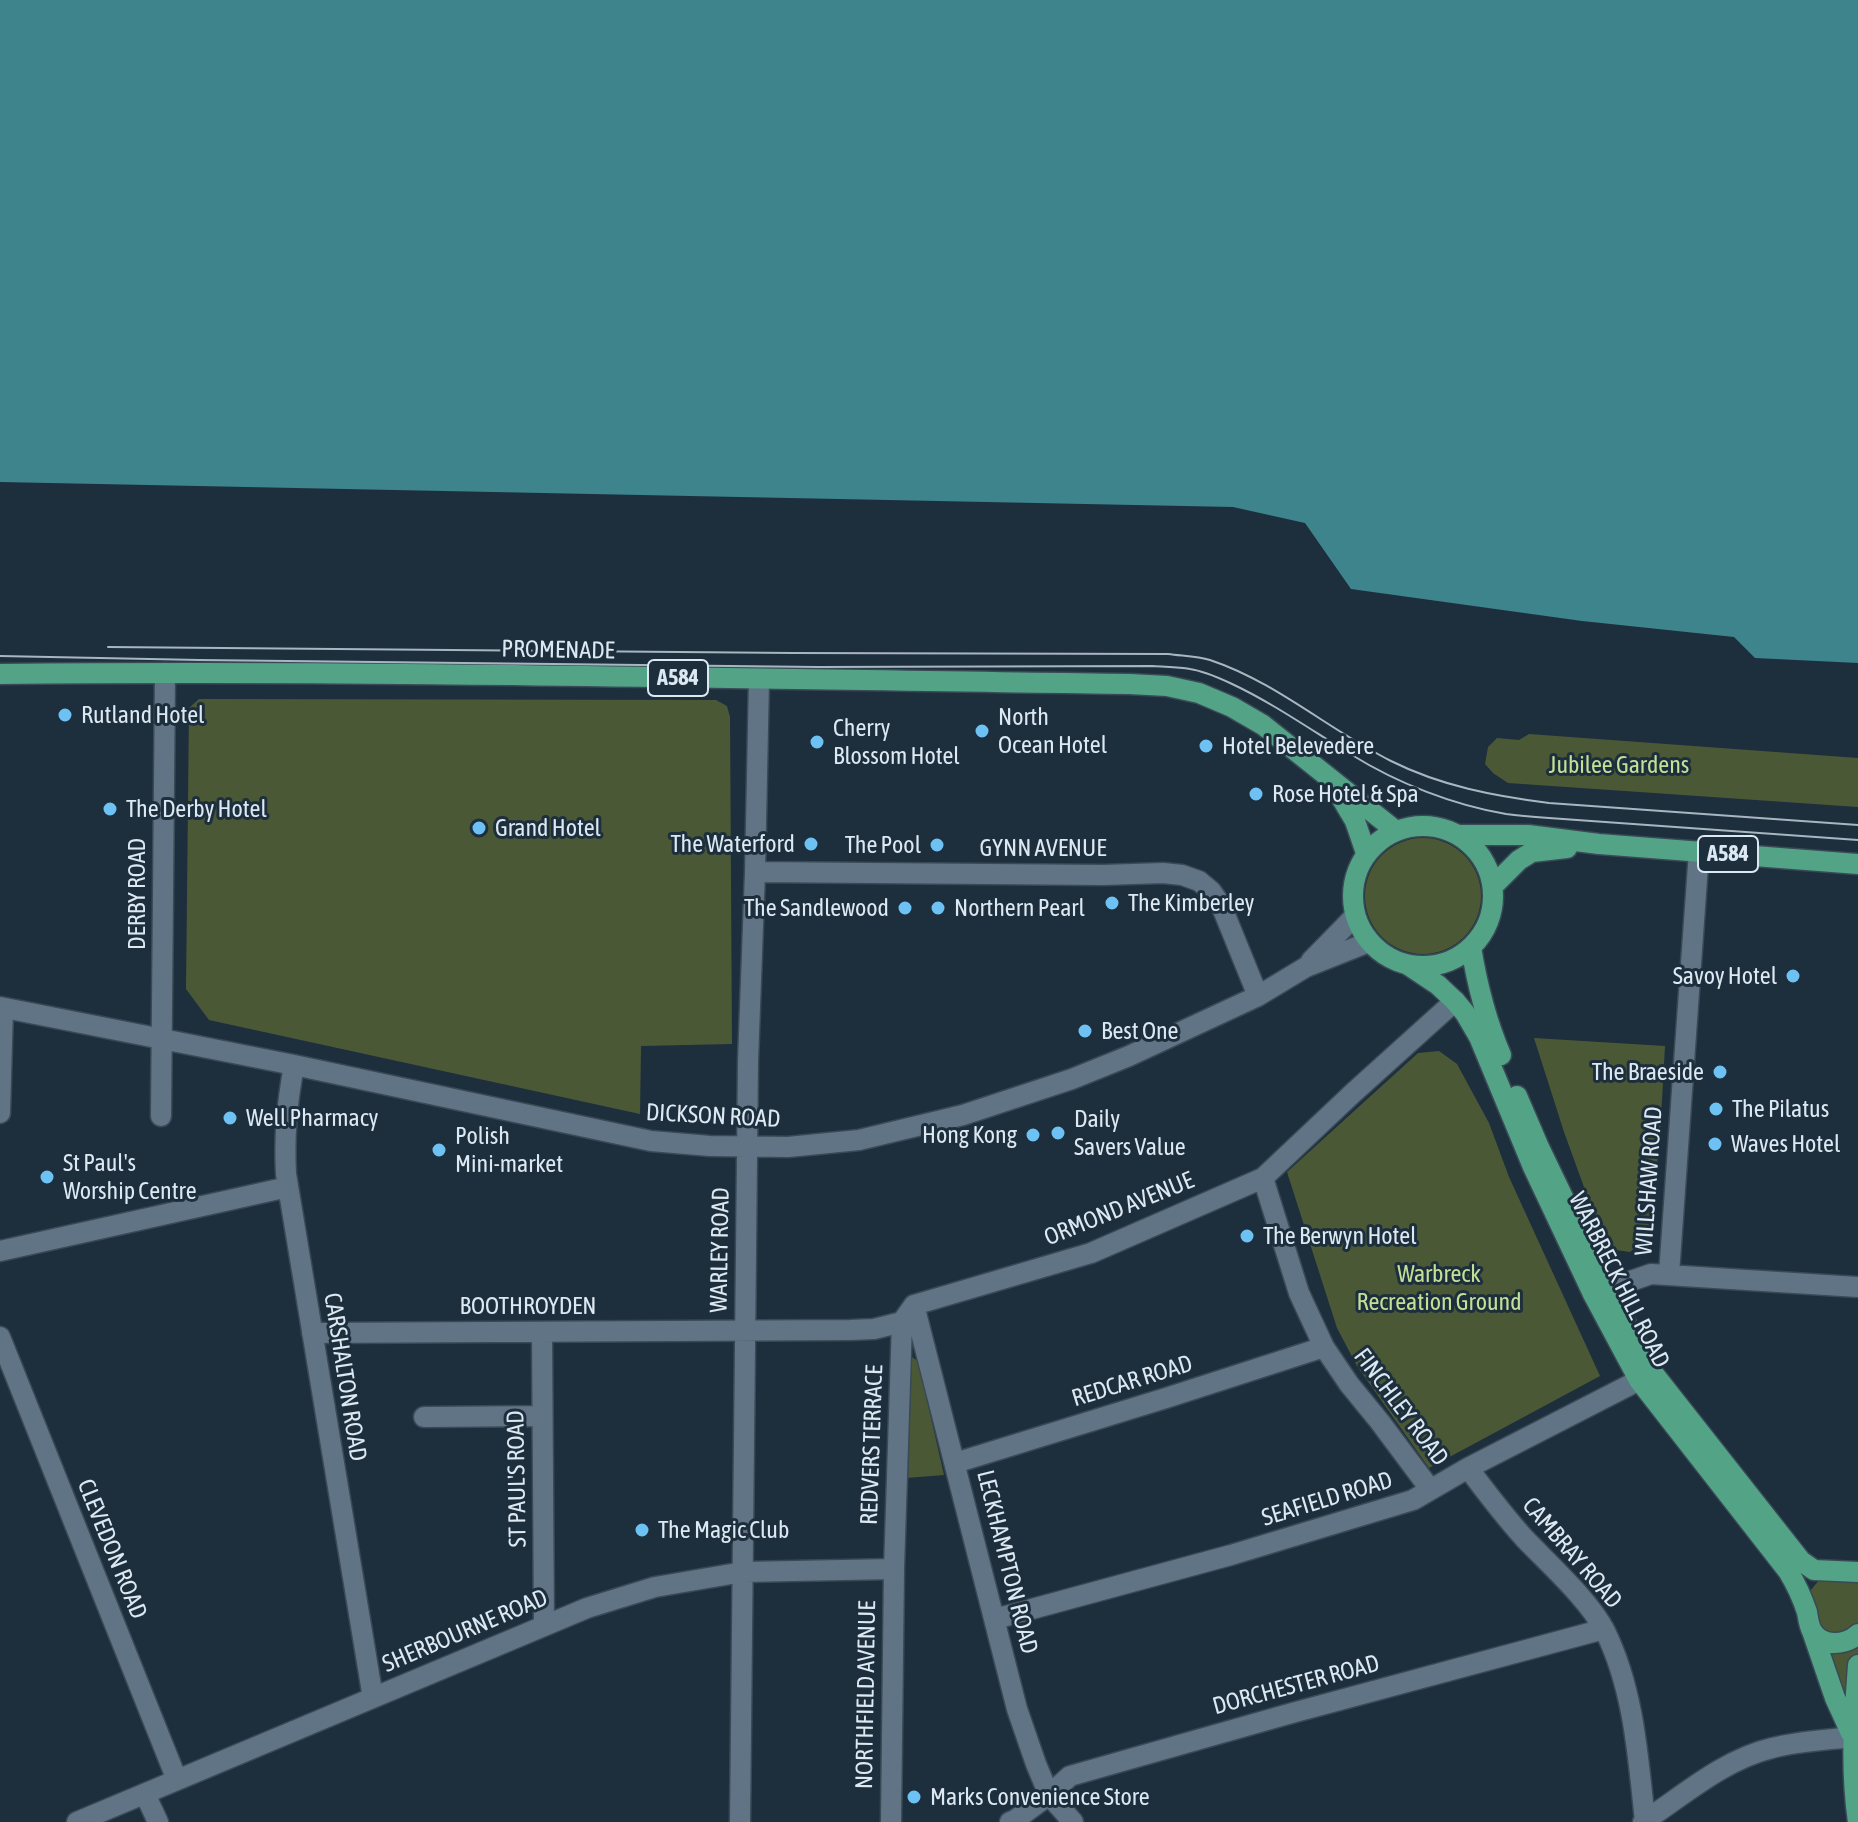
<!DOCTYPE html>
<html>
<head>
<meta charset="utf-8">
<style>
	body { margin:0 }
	canvas { display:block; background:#1d2e3d }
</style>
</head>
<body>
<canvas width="1858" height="1822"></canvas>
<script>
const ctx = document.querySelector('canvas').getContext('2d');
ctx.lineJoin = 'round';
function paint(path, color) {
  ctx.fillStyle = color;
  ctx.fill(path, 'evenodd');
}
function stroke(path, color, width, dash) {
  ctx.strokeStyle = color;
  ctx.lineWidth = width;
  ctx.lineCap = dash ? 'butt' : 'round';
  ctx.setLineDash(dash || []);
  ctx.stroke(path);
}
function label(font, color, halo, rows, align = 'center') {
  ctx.font = font + ' "Asap Condensed",sans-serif';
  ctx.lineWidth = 6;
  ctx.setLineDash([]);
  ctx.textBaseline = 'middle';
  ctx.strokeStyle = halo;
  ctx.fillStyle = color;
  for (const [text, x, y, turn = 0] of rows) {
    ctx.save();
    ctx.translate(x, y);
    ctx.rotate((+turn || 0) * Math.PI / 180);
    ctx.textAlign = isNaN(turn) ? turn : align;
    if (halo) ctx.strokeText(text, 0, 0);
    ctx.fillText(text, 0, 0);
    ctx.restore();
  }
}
const green = new Path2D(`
	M199,699L716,700L727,706L730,717L732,1044L641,1046L640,1114L209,1020L186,989L189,708Z
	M1529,734L1858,758V807L1508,783L1493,773L1485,764L1488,747L1497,738L1519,740Z
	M1365 896a58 58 0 1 1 116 0a58 58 0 1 1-116 0Z
	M1534,1038L1665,1046L1660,1136L1650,1230L1642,1242L1630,1252L1616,1250L1605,1245L1564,1132Z
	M1439,1051L1457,1064L1489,1123L1509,1177L1600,1376L1429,1468L1357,1366L1337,1328L1287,1172L1418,1053Z
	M910,1356L918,1361L944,1475L906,1478Z
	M1858,1572V1665L1856,1697L1835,1698L1806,1610L1810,1591L1820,1579Z`);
const water = new Path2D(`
	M0,0H1858V663L1755,658L1734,637L1582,621L1351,589L1305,523L1233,507L0,482Z`);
const minor = new Path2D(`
	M755,872L1103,875L1163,873L1182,875L1199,881L1211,891L1221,905L1258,996
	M1311,961L1355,916
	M0,1007L294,1065L651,1141L710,1146L788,1147L859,1140L963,1115L1072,1079L1129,1056L1258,996L1306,967L1369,942
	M294,1065C287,1104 284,1135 286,1174L373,1698
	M0,1113L3,1008
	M161,1116L165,673
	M1263,1178L1299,1293L1324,1347L1349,1384L1380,1422L1430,1489
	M0,1251L288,1187
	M1669,1274L1699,851
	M1593,1294L1651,1274L1858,1287
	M914,1305L1017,1709L1036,1764L1049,1795L1073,1822
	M542,1332L544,1626
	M312,1333L850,1330L874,1329L902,1322L914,1305L1091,1253L1263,1178L1353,1093L1455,1001
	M0,1337L177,1780
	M424,1417L542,1416
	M955,1463L1166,1398L1324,1347
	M1468,1468C1486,1492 1505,1517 1525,1539C1550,1565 1589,1600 1605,1631C1634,1690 1638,1757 1645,1821
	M995,1619L1231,1555L1413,1500L1468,1468L1653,1373
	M145,1794L158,1822
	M77,1822L587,1608L655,1587L743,1572L894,1569
	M740,1822L748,1061L755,872L759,679
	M891,1822L894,1569L902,1322
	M1010,1822L1015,1820L1049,1795L1070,1776L1292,1713L1604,1629
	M1643,1822C1684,1795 1723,1760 1772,1748C1798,1741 1826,1740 1852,1737`);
const major = new Path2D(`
	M0,674C376,670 753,679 1129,684L1167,686L1199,693L1232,707L1263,725L1396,831
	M1336,789L1355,821L1366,853
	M1353 896a70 70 0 1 1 140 0a70 70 0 1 1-140 0Z
	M1459,835H1528L1599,844L1858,864
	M1493,886L1519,860L1532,852L1567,848
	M1471,947C1477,984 1486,1020 1501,1055
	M1408,965L1438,985L1455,1001L1465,1013L1479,1037L1533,1167L1593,1294L1639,1380L1788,1571C1796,1584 1802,1597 1807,1612C1808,1618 1809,1626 1812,1631C1822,1648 1846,1645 1858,1634
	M1517,1096L1538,1145L1607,1289L1653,1373L1801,1561L1814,1570L1858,1572
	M1812,1631L1835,1698L1851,1733
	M1858,1822C1850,1766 1854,1720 1858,1665`);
const tram = new Path2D(`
	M108,647L793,653L1168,654C1182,656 1197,656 1210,660C1276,682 1329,730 1391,761C1441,786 1494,796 1549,803L1858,825
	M0,656L199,660L818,667L1153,666C1165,667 1178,667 1190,669C1204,671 1217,677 1230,683C1273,703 1311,730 1352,755C1397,783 1453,805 1506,814C1520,816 1534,817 1549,818L1858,840`);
const markers = [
	[65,715,8,"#6ec2f3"],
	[982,731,8,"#6ec2f3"],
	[817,742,8,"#6ec2f3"],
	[1206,746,8,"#6ec2f3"],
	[1256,794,8,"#6ec2f3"],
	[110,809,8,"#6ec2f3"],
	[479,828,8,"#6ec2f3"],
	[811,844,8,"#6ec2f3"],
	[937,845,8,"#6ec2f3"],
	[1112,903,8,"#6ec2f3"],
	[905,908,8,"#6ec2f3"],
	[938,908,8,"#6ec2f3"],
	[1793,976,8,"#6ec2f3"],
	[1085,1031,8,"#6ec2f3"],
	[1720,1072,8,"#6ec2f3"],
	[1716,1109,8,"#6ec2f3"],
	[230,1118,8,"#6ec2f3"],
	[1058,1133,8,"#6ec2f3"],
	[1033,1135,8,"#6ec2f3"],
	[1715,1144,8,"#6ec2f3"],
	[439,1150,8,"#6ec2f3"],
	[47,1177,8,"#6ec2f3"],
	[1247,1236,8,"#6ec2f3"],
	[642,1530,8,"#6ec2f3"],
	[914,1797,8,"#6ec2f3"]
];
const shields = [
	[678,678,60],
	[1728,854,60]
];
const shieldNames = [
	["A584",678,678],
	["A584",1728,854]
];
const streetNames = [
	["PROMENADE",558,650,1],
	["GYNN AVENUE",1043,848],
	["DERBY ROAD",137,894,-90],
	["DICKSON ROAD",713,1116,3],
	["WILLSHAW ROAD",1649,1181,-86],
	["ORMOND AVENUE",1119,1209,-22],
	["WARLEY ROAD",720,1250,-89],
	["WARBRECK HILL ROAD",1619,1280,63],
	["BOOTHROYDEN",528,1306],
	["CARSHALTON ROAD",345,1377,81],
	["REDCAR ROAD",1132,1381,-17],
	["FINCHLEY ROAD",1401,1407,53],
	["REDVERS TERRACE",872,1445,-88],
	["ST PAUL'S ROAD",517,1479,-91],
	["SEAFIELD ROAD",1327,1499,-17],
	["CLEVEDON ROAD",112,1549,68],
	["CAMBRAY ROAD",1572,1553,49],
	["LECKHAMPTON ROAD",1007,1562,76],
	["SHERBOURNE ROAD",465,1631,-23],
	["DORCHESTER ROAD",1296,1685,-15],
	["NORTHFIELD AVENUE",866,1695,-89]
];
const poiNames = [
	["Rutland Hotel",81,715],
	["North",998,717],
	["Ocean Hotel",998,745],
	["Cherry",833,728],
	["Blossom Hotel",833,756],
	["Hotel Belevedere",1222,746],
	["Rose Hotel & Spa",1272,794],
	["The Derby Hotel",126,809],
	["Grand Hotel",495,828],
	["The Waterford",795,844,"right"],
	["The Pool",921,845,"right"],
	["The Kimberley",1128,903],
	["The Sandlewood",889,908,"right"],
	["Northern Pearl",954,908],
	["Savoy Hotel",1777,976,"right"],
	["Best One",1101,1031],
	["The Braeside",1704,1072,"right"],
	["The Pilatus",1732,1109],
	["Well Pharmacy",246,1118],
	["Daily",1074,1119],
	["Savers Value",1074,1147],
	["Hong Kong",1017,1135,"right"],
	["Polish",455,1136],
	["Mini-market",455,1164],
	["Waves Hotel",1731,1144],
	["St Paul's",63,1163],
	["Worship Centre",63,1191],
	["The Berwyn Hotel",1263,1236],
	["The Magic Club",658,1530],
	["Marks Convenience Store",930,1797]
];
const parkNames = [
	["Jubilee Gardens",1619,765],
	["Warbreck",1439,1274],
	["Recreation Ground",1439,1302]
];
paint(green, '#4b5836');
paint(water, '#3d848d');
stroke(minor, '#394955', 23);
stroke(major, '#394955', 23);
stroke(minor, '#617486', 20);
stroke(major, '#53a387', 20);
stroke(tram, '#a8b6c0', 2);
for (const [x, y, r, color] of markers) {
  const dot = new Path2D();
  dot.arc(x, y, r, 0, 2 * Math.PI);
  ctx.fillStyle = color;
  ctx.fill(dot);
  stroke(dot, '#1d2e3d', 3);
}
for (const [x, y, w] of shields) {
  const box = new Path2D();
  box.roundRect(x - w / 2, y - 18, w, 36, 6);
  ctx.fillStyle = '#1d2e3d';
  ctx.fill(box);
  stroke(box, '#dde9f2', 2);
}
label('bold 22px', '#dde9f2', null, shieldNames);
label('24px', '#dde9f2', '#1d2e3d', streetNames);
label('24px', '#dde9f2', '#1d2e3d', poiNames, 'left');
label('24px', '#c3e095', '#1d2e3d', parkNames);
</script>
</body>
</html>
